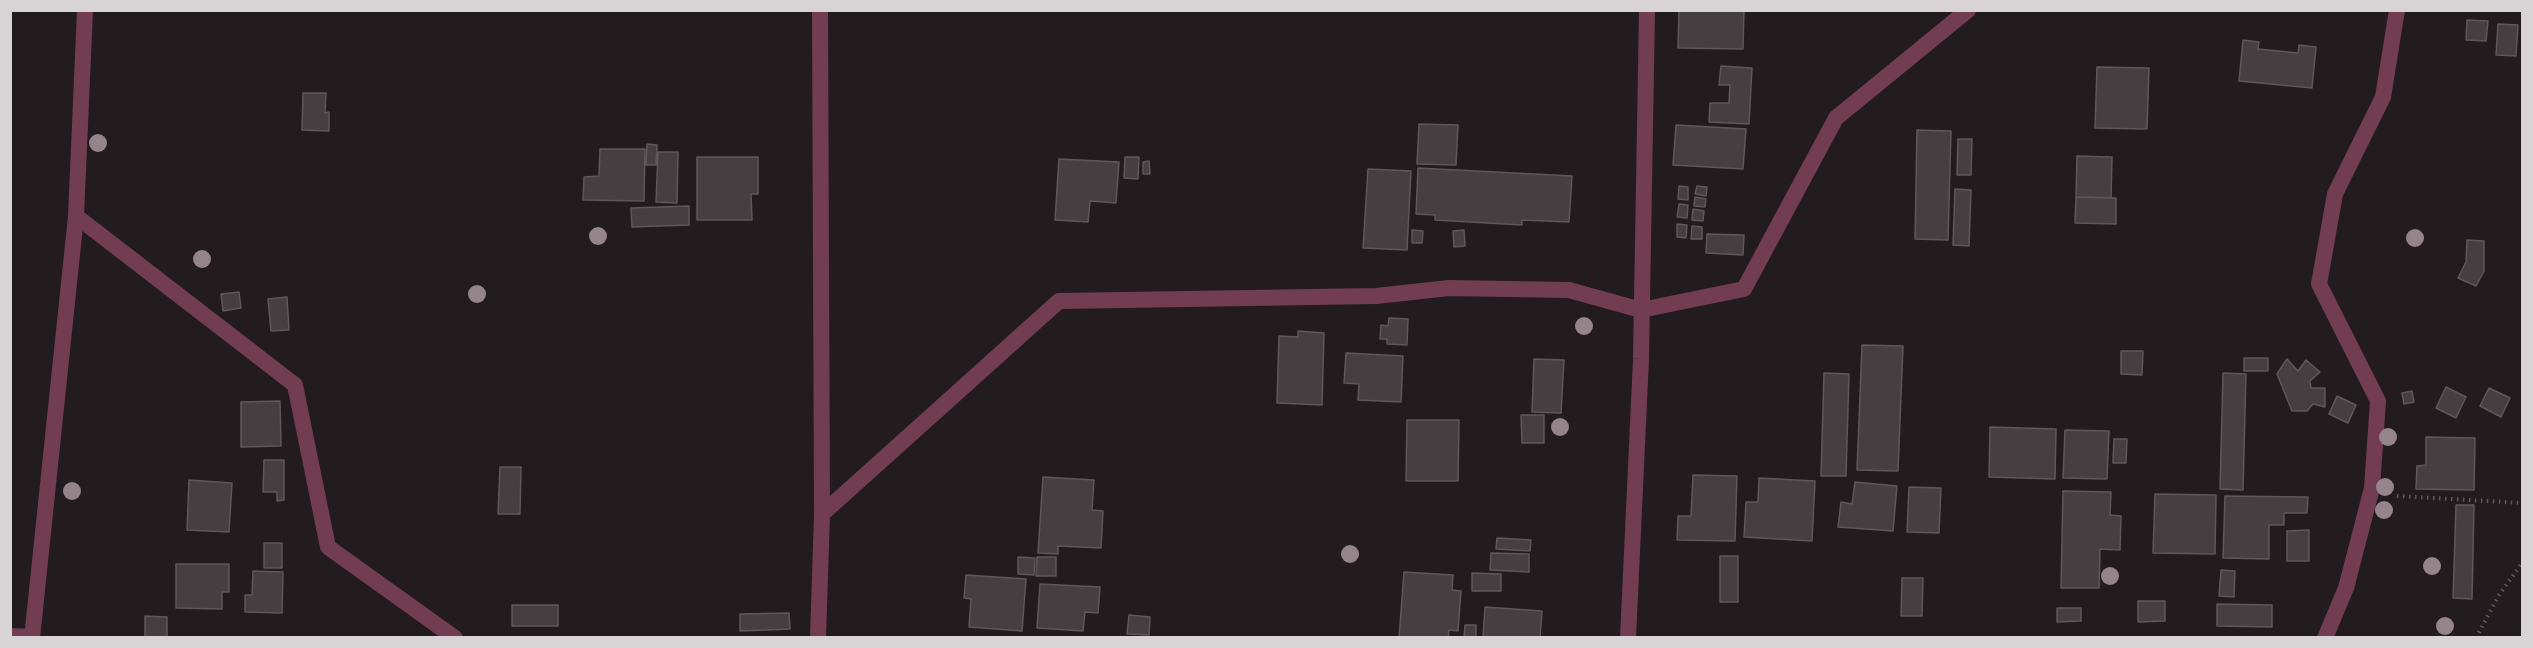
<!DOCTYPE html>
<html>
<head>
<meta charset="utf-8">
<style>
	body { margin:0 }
	#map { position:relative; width:2533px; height:648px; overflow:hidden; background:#221c1e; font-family:Commissioner,sans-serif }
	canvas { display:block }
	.frame { position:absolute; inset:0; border:12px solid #d8d4d5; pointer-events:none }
</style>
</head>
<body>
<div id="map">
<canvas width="2533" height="648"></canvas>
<div class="frame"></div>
</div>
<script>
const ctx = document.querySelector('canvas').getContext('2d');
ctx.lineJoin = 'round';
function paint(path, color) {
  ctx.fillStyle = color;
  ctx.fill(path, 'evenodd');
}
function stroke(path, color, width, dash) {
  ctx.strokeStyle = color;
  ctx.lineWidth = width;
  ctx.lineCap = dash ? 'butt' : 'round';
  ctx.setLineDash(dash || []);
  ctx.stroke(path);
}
const building = new Path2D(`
	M1744,10L1743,49L1678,48L1679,11Z
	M2467,20L2488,21L2486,41L2466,40Z
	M2498,24L2518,25L2516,56L2496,55Z
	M2243,40L2259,42L2258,49L2298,53L2299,45L2316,47L2312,88L2239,81Z
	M1721,66L1752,68L1749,124L1709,122L1710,103H1729L1730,85H1719Z
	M2097,67L2149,68L2147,129L2095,128Z
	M303,93H326L325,113L329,112V131L302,130Z
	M1419,124L1458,125L1456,165L1417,164Z
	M1676,125L1746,129L1743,169L1673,165Z
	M1917,130L1951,131L1948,240L1915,239Z
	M1958,139H1972L1971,175H1957Z
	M647,144L657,145L656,165H646Z
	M600,149H645L644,201L583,200L584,177L599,176Z
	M658,152H678L677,203L656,202Z
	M2077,156L2112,157L2111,198L2076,197Z
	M697,157H758V194H751L752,220H697Z
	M1125,157H1139L1138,179L1124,178Z
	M1059,159L1119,162L1116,203L1090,201L1088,222L1055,220Z
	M1149,161L1150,174H1143V162Z
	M1418,168L1572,176L1569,222L1522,220V225L1435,220V215L1416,214Z
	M1368,169L1411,171L1407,250L1363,248Z
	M1679,186L1688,187V200L1678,199Z
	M1697,186L1707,187L1706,196L1695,194Z
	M1955,189L1971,190L1969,246L1953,245Z
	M1695,197L1706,199L1705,207L1694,206Z
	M2076,197L2116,198V224L2075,223Z
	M1679,204L1688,205L1687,218L1677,217Z
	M689,206V225L632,227L631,208Z
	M1693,209L1704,211L1703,221L1692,220Z
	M1677,224L1687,225L1686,238L1677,237Z
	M1692,226L1702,227V239H1691Z
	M1412,230L1423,231L1422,243H1412Z
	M1464,230L1465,246L1454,247L1453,231Z
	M1707,234L1744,235L1743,255L1706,253Z
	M2467,240L2484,241V271L2476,286L2458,278L2466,262Z
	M239,292L241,308L223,311L221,294Z
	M287,297L289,330L271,331L268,299Z
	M1389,318L1408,319L1407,345L1387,344V339H1380L1381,325L1388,326Z
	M1298,331L1324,333L1322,405L1277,403L1279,336L1298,337Z
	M1862,345L1903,346L1898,471L1857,470Z
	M2121,351H2143L2142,375L2121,374Z
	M1346,353L1403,356L1401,402L1358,400L1359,384L1344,383Z
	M2244,358H2268V371H2244Z
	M1534,359L1564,360L1561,413L1532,412Z
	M2287,359L2298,371L2306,360L2320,372L2310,381L2311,388H2325V407L2313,404L2307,411H2292L2277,374Z
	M1824,373L1849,374L1846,476H1821Z
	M2223,373L2246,374L2243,490L2220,489Z
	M2446,387L2466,397L2456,418L2436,408Z
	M2489,388L2510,398L2501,417L2480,406Z
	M2412,391L2414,402L2404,404L2402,393Z
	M2337,396L2356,405L2348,423L2329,414Z
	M280,401L281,446L241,447V402Z
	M1521,415H1544V443H1522Z
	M1407,420H1459L1458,481H1406Z
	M1990,427L2056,429L2055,479L1989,477Z
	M2065,430L2109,431L2107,479L2063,478Z
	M2426,437L2475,438L2474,490L2416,489L2417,466L2426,465Z
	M2114,439H2127L2126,463H2113Z
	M264,460H284V500L277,501V492H263Z
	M500,467H521L520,514H498Z
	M1693,475L1737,476L1735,541L1677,540L1678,516H1691Z
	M1043,477L1094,480L1092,510L1103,511L1101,548L1058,546V554L1038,553Z
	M1759,478L1815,481L1812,541L1744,537L1746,502H1758Z
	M189,480L232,483L229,532L187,530Z
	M1855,482L1897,486L1893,531L1838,527L1841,502L1852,504Z
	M1909,487L1941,488L1939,533L1907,532Z
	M2063,491L2111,492L2110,515L2121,516L2120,550L2100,549L2099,588H2061Z
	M2155,494L2216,495L2215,554L2153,553Z
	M2225,496L2308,497L2307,513H2284V525H2269V559L2223,558Z
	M2456,505H2474L2472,599L2453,598Z
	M2309,530V561H2287V531Z
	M1497,538L1531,540L1530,551L1496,549Z
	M264,543H282V568H264Z
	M1491,553L1529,554V572L1490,570Z
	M1720,556H1738V602H1720Z
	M1018,557L1035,558L1034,575L1018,574Z
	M1037,557H1056V576H1036Z
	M176,564H229V592H222V609L176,608Z
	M2221,570L2235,571L2234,597L2219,596Z
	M253,571L283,572L282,613L245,612V595H252Z
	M1404,572L1453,575L1452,590L1461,591L1458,631L1449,630L1448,638H1399Z
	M1472,573L1501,574V591H1472Z
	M966,575L1026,579L1022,631L969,627L971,599L964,598Z
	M1902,578H1923L1922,616H1901Z
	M1040,584L1100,587L1098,613L1085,612L1083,631L1037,628Z
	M2138,601H2165V621L2138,622Z
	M2217,604L2272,605V627L2217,626Z
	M512,605H558V626H512Z
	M1485,607L1542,611L1540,638H1483Z
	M2057,608H2081V621L2057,622Z
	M789,613L790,629L740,631V614Z
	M1129,615L1150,617L1149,635L1127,634Z
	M145,616L167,617V638H145Z
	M1465,625H1476V638H1464Z`);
const path = new Path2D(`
	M2397,496L2522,503
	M2476,638L2499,595L2522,563`);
const minor = new Path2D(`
	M820,10L822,514
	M76,216L295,385L328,547L455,638
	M10,636L32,637
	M32,638L76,216L85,10
	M818,638L822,514L1059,301L1376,296L1449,288L1569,290L1641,310L1744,289L1836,118L1968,10
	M1628,638L1641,359L1647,10
	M2325,638L2346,588L2372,488L2378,401L2319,284L2335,194L2383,97L2397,10`);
const trees = [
	[98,143],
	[598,236],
	[2415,238],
	[202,259],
	[477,294],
	[1584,326],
	[1560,427],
	[2388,437],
	[2385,487],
	[72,491],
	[2384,510],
	[1350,554],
	[2432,566],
	[2110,576],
	[2445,626]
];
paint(building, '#463f41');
stroke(building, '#5f5759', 1.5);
stroke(path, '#5f5a5b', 4, [1.5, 4.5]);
stroke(minor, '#733d51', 16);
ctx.fillStyle = '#95848a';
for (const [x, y] of trees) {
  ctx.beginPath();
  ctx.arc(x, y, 9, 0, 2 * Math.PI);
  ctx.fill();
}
</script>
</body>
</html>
